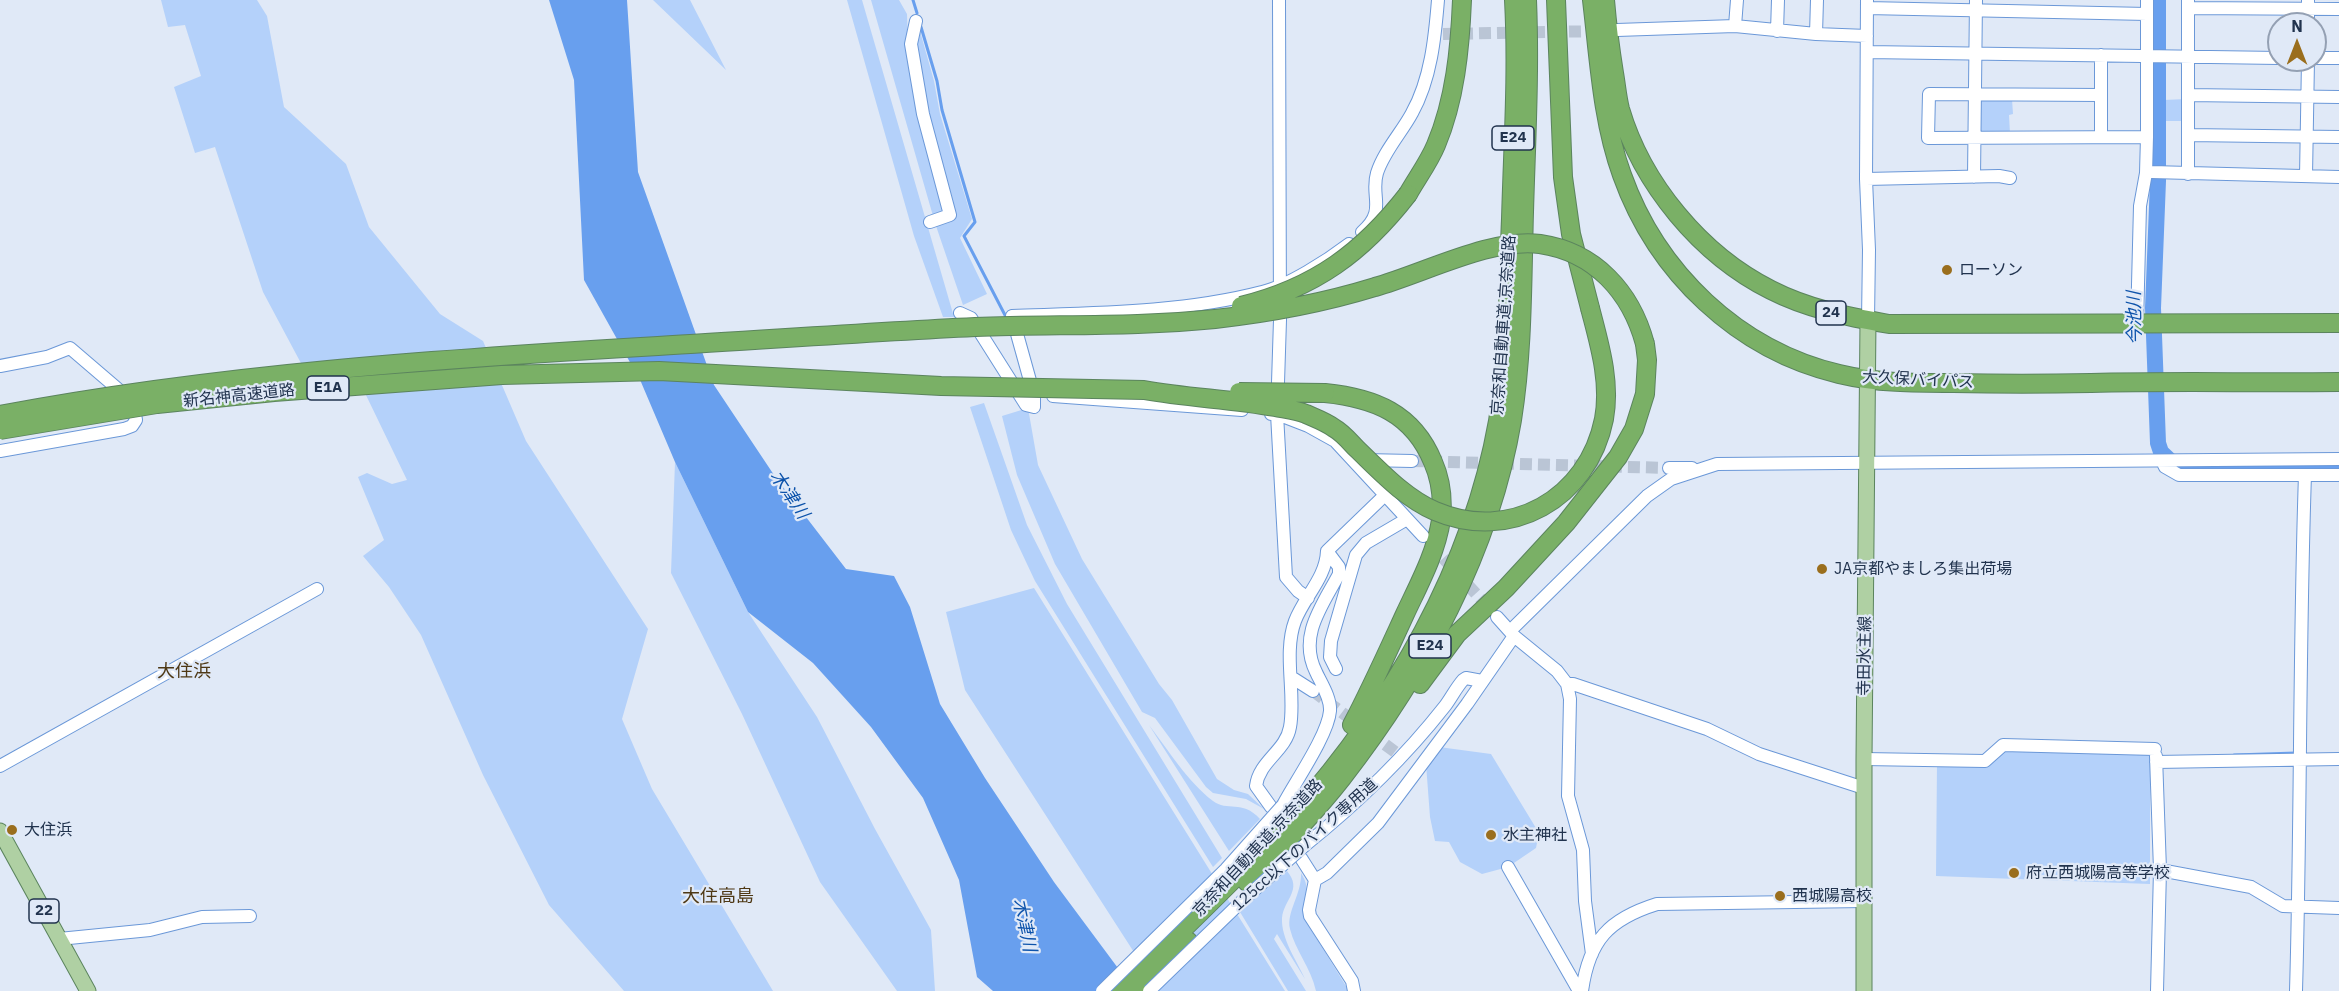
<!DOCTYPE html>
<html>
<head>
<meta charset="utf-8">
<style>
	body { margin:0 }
	#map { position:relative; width:2339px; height:991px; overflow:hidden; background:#e0e9f7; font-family:"IBM Plex Sans",sans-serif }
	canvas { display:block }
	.north { position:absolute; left:2267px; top:12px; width:60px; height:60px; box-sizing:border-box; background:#e0e9f7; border:2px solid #94a0b3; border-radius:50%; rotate:0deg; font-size:16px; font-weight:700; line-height:24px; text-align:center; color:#21334e }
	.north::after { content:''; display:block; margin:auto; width:21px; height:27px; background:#9a6e1d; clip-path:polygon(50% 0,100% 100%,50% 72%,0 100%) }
</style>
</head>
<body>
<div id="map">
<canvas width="2339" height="991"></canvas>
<div class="north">N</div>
</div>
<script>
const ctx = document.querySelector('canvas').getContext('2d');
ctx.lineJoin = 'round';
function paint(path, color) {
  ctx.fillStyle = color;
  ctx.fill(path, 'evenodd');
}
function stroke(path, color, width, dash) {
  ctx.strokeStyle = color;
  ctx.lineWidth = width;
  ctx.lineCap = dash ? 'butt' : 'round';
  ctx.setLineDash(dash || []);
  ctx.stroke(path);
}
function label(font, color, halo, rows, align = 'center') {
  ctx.font = font + ' "IBM Plex Sans","Noto Sans JP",sans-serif';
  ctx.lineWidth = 4.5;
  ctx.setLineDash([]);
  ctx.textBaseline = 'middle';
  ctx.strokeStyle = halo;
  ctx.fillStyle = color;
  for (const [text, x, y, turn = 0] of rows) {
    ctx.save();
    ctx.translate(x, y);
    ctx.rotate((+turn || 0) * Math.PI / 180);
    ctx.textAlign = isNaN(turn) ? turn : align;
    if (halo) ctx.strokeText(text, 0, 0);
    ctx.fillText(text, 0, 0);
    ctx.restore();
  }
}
const green = new Path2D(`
	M161,0H257L267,16L284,107L346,164L369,227L440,314L483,341L526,441L648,629L622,719L652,789L773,991H624L549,905L483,775L421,635L389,587L363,556L384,540L358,477L367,473L392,484L407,480L350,362L311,382L263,292L215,147L195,153L174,87L201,76L185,25L168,27Z
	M653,0H690L726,70Z
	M847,0H862L954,317H943L914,236Z
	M871,0H899L907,14L908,45L946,212L933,216Z
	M918,24L934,81L940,114L972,219L960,238L987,294L963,305L935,223L953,218L926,113L914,42Z
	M1984,98L2012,99L2013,114L2009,115L2010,134H1981L1979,130L1978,103Z
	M2187,99L2186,121H2163V100Z
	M984,403L1027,525L1067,604L1222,858L1213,867L1035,581L1011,530L970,407Z
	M1028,408L1038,465L1082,559L1159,684L1172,700L1217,779L1234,790L1248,794L1264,809L1246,799L1213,793L1206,787L1155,718L1142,712L1055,564L1017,475L1002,416Z
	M675,462L748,612L817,717L875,829L931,930L935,991H897L820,882L742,714L671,573Z
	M1034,588L1285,991H1159L965,690L946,612Z
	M1149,725C1169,751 1187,781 1213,801C1227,812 1242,799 1260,819L1229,851Z
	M1439,747L1491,754L1539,833L1536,848L1508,867L1482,874L1460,862L1449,842L1435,841L1430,817L1426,764Z
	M2003,747L2150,751V884L1936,876L1937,763L1985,764Z
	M1287,871C1303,890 1284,899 1282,918C1281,939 1297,961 1305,979L1277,934L1274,939L1306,991H1288L1240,912Z
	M1301,873C1313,892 1302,899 1304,918L1349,991H1316C1311,968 1295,950 1290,929C1286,912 1302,894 1301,873Z`);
const water = new Path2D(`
	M549,0H627L638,172L714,385L776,478L846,569L894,576L910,607L940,704L985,778L1054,882L1135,991H993L977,977L959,880L923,798L871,727L813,663L748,612L675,462L641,382L584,280L574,80Z`);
const stream = new Path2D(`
	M913,0L917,13
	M921,27L937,81L942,110L975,222L964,236L1007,319
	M2234,755L2296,753`);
const river = new Path2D(`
	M2158,0V181L2153,308L2158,443L2161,452L2178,468H2339`);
const minorTunnel = new Path2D(`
	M1443,34L1601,31
	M1412,461L1669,468
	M1431,545L1490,609
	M1313,691L1406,760`);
const minor = new Path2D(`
	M1279,0L1280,320L1277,414L1308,426L1335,441L1423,536
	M1867,0L1866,179L1869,250L1868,320
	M1867,8L2147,14
	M2188,8L2339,9
	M916,21L911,44L923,114L950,215L930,222
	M2308,24V0
	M1735,26L1737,0
	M1617,30L1735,26L1816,34L1867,36
	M1777,31L1778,0
	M1816,34L1817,0
	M1867,52L2279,58
	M2101,55V137
	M2315,58H2339
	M2101,95L1929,94L1928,138L2147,137
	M2188,95L2339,97
	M2188,135L2339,137
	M2152,172L2339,177
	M2188,174V0
	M2306,176L2308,60
	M1974,177L1976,0
	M1866,179L1999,176L2010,178
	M1362,232C1387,211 1370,196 1377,173C1384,151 1402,132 1412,113C1431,79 1435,37 1438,0
	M960,313L971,318L1026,405L1034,407V395L1012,316C1094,313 1181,313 1262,292C1288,286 1328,260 1349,244
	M2137,324L2140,206L2146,173L2147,137V0
	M0,366L47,357L70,348L133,402L136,420L132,426L124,429L0,451
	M1053,396L1242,410
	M1271,414H1277L1286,577L1298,591L1308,598
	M1365,460L1412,461
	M2162,461L2165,467L2179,475H2339
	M1669,468H1692
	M1497,617L1514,636L1557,671L1567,684L1570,699L1568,796L1583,850L1585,901L1592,954
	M1510,631L1647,496L1671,479L1717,464L2339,459
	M1336,669L1330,657L1331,641L1356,555L1366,543L1407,519
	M1291,677L1313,691
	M1567,684H1573L1707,729L1759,754L1864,788
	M2156,756L2160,870L2157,991
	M1864,759L1985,761L2003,745L2155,749
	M2156,762L2339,759
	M0,766L317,589
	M1283,805C1295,782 1328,735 1330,711C1331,698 1321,683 1316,672C1298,636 1322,606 1339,574V567L1327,551
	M1271,807L1256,786C1259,761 1286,751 1290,727C1296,695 1283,653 1295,621C1304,597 1326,578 1327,551L1385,495
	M1304,846C1354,806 1405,757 1445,706C1451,698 1456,688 1463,680L1466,678L1482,681
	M1301,858L1315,880L1327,873L1378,823L1467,704L1514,636
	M1508,867L1579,991
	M2160,870L2251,887L2283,906L2339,908
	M1315,880L1309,910L1310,916L1352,981L1354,991
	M59,939L150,930L202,917L250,916
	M1582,991C1589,940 1609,919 1657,904L1864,901
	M2296,991C2301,819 2299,647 2305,475`);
const major = new Path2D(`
	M0,831L88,991
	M1864,991V759L1868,320`);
const highway = new Path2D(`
	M1556,0L1563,177L1571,234L1590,308
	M1592,0C1599,58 1602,120 1622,175C1657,273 1738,350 1839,374C1876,383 1915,383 1953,383C1999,384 2045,384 2091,383C2174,381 2256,383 2339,382
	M1605,0C1607,24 1610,48 1614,73C1616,84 1617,97 1620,109C1642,184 1701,255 1771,290C1808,309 1849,317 1889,324L2339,323
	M1408,194C1417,178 1429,162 1436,145C1455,100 1460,49 1462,0
	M1325,393C1374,398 1413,413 1433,462C1441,480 1443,501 1441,520C1436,553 1419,584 1405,614C1388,651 1371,689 1352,725
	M1420,684L1457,634L1506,588L1566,523L1618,457L1634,429L1645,394L1647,360L1645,344
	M1247,882C1280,848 1313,815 1342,778C1423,674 1490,551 1512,420C1523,351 1522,282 1524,212C1526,142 1530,71 1527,0
	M1120,991C1178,933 1239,877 1294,815C1392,705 1472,568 1498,421C1509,355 1508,286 1511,219C1513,146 1518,73 1514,0
	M1138,991L1188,941`);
const minorBridge = new Path2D(`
	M1102,991L1226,869L1283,805
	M1149,991L1242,901L1304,846`);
const highwayBridge = new Path2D(`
	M1241,306C1315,288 1363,252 1408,194
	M1239,392L1325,393
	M0,415C217,374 438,359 658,346C763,340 869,332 975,327C1055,324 1136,327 1215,319C1269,313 1323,303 1375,287C1422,274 1493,237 1540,244C1595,252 1631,292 1645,344
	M0,430L157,404L274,392L502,375L659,371L941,386L1144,390C1188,398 1231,399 1275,407C1285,409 1296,410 1306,414C1315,418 1326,422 1334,428C1343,433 1350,442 1357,449C1381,472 1405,498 1435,511C1510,543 1588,499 1604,419C1611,381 1599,343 1590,308`);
const markers = [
	[1947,270,6,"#9a6e1d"],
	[1822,569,6,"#9a6e1d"],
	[12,830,6,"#9a6e1d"],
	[1491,835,6,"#9a6e1d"],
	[2014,873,6,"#9a6e1d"],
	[1780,896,6,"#9a6e1d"]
];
const shields = [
	[1513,138,42],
	[1831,313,30],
	[328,388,42],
	[1430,646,42],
	[44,911,30]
];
const shieldNames = [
	["E24",1513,138],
	["24",1831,313],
	["E1A",328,388],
	["E24",1430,646],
	["22",44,911]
];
const poiNames = [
	["ローソン",1959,270],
	["JA京都やましろ集出荷場",1834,569],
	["大住浜",24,830],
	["水主神社",1503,835],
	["府立西城陽高等学校",2026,873],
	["西城陽高校",1792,896]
];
const streetNames = [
	["京奈和自動車道;京奈道路",1504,325,-86],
	["大久保バイパス",1918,380,3],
	["新名神高速道路",239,396,-6],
	["寺田水主線",1865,656,-89],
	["125cc以下のバイク専用道",1305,845,-42],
	["京奈和自動車道;京奈道路",1258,848,-47]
];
const waterNames = [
	["今池川",2135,318,-91],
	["木津川",789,495,56],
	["木津川",1024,925,78]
];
const neighbourhoodNames = [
	["大住浜",184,672],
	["大住高島",718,897]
];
paint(green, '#b4d1fa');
paint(water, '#689fee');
stroke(stream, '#689fee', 3);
stroke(river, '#689fee', 16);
stroke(minorTunnel, '#bac5d5', 12, [12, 6]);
stroke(minor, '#6b98d8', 14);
stroke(major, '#5b845e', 17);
stroke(highway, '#5b845e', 20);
stroke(minor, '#fff', 12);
stroke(major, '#afd0a3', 15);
stroke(highway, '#7ab066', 18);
stroke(minorBridge, '#6b98d8', 14, []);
stroke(highwayBridge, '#5b845e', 20, []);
stroke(minorBridge, '#fff', 12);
stroke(highwayBridge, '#7ab066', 18);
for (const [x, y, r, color] of markers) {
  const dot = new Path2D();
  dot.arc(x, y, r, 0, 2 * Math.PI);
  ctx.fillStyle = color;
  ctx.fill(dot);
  stroke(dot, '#e0e9f7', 2);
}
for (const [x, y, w] of shields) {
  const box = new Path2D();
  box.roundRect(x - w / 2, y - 12, w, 24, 4.5);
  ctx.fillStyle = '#e0e9f7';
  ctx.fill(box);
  stroke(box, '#21334e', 1.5);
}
label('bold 15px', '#21334e', null, shieldNames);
label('16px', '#21334e', '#e0e9f7', poiNames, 'left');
label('16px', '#21334e', '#e0e9f7', streetNames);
label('italic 18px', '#0d53ab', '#e0e9f7', waterNames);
label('18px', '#4e3814', '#e0e9f7', neighbourhoodNames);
</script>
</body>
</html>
